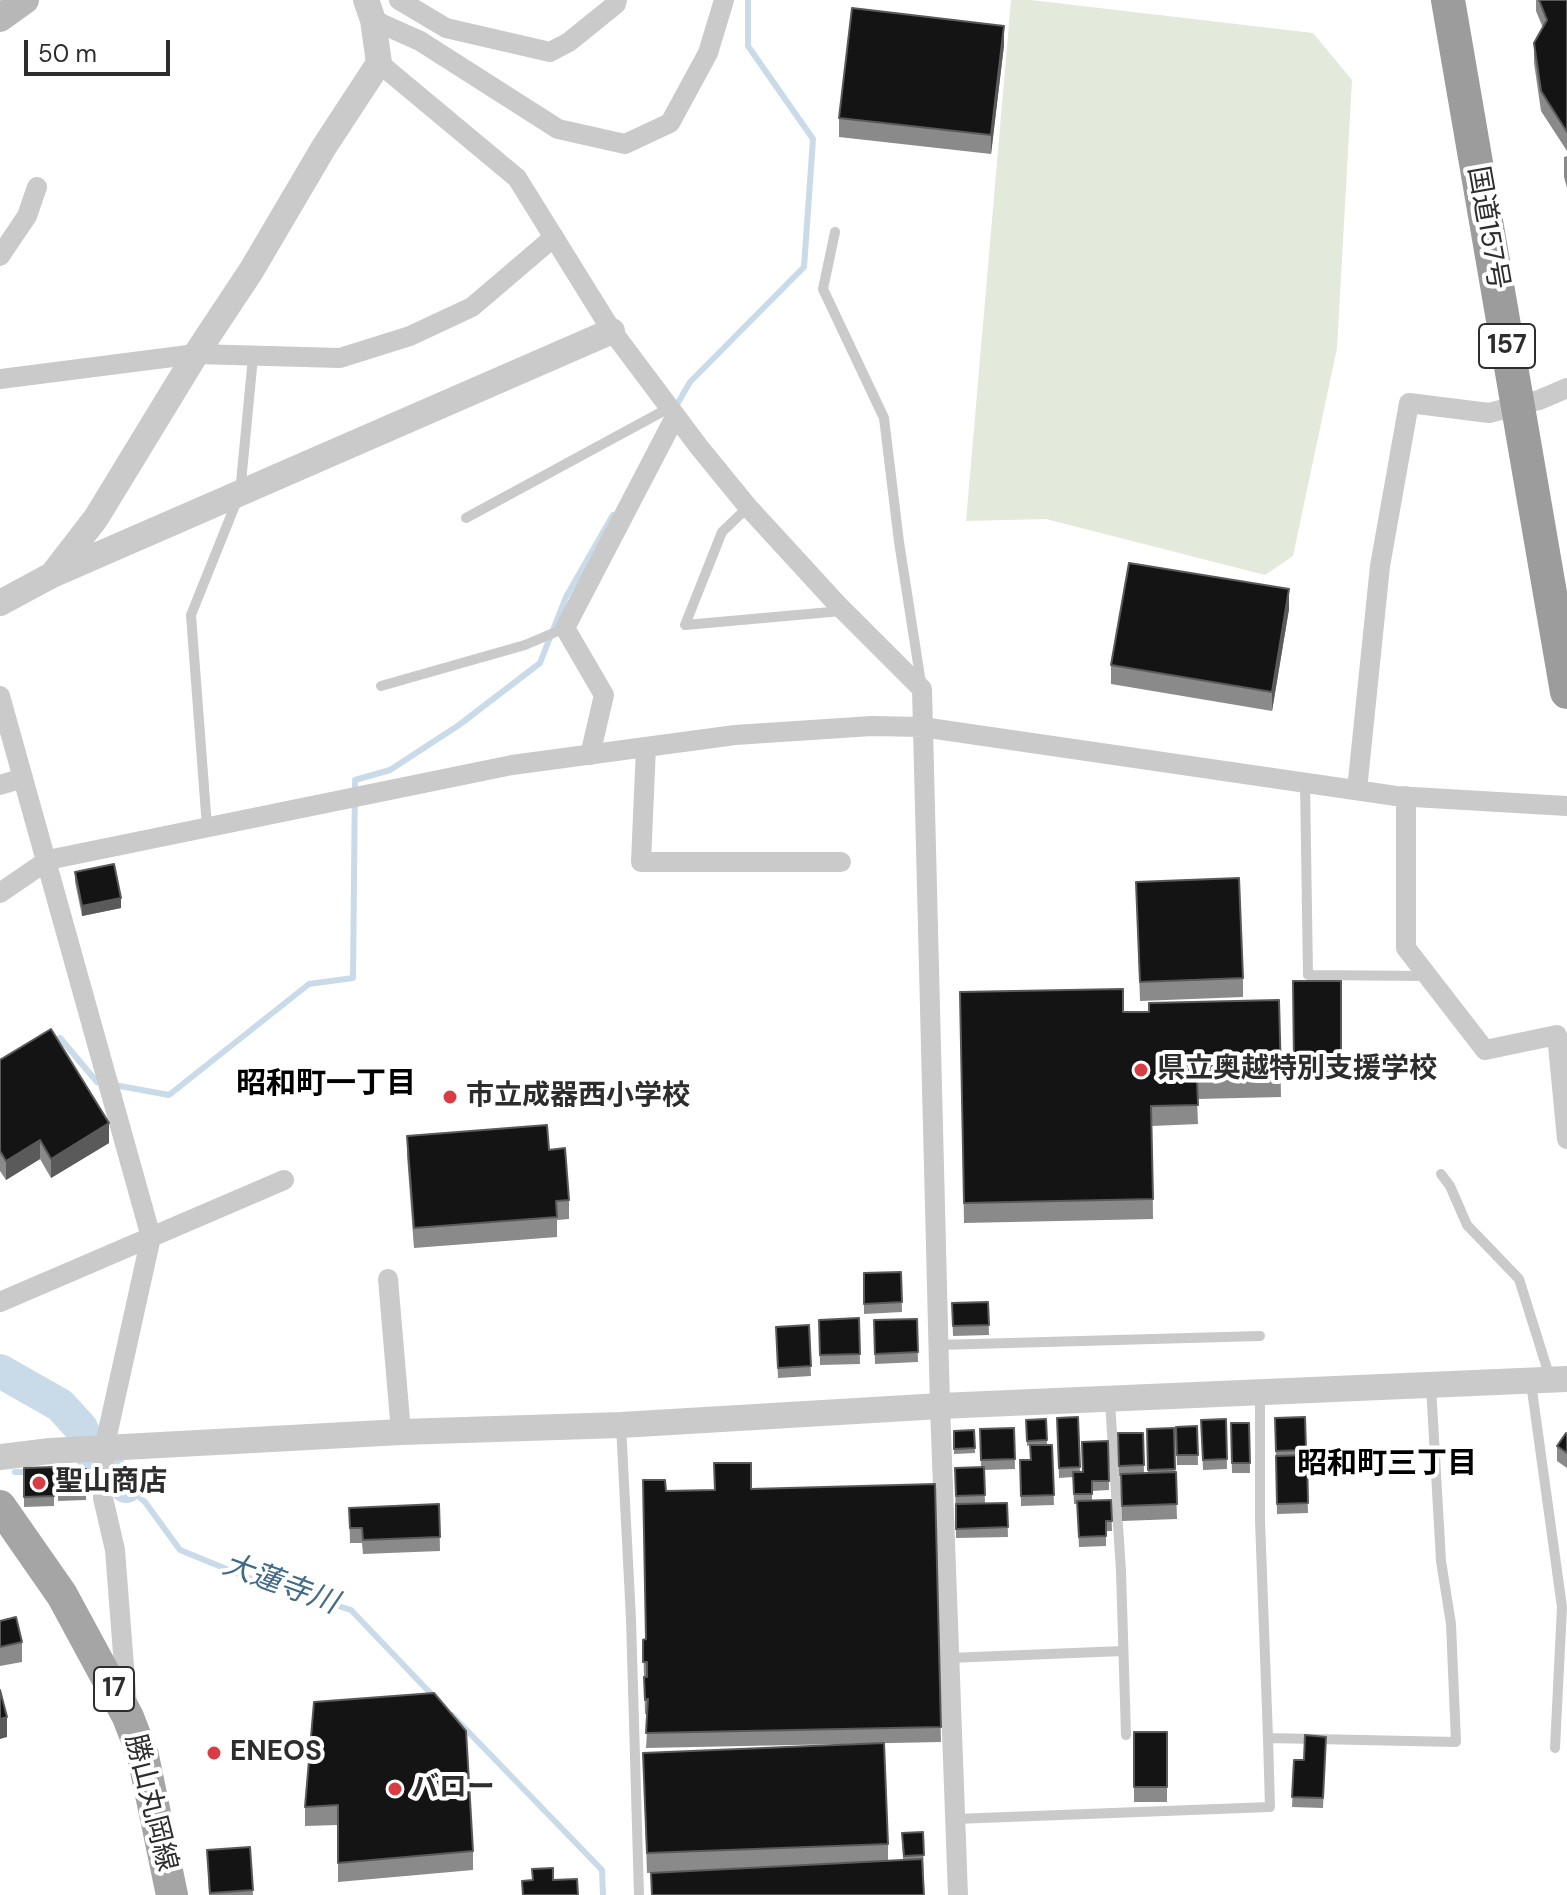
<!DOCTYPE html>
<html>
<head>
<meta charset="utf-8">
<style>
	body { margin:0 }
	#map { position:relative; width:1567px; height:1895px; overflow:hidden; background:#fff; font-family:"DM Sans",sans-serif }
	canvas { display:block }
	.scale { position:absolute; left:24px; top:40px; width:146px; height:36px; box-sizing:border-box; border:4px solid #2d2d2d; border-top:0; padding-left:10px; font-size:24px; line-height:28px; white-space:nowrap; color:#2d2d2d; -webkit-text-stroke:6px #fff; paint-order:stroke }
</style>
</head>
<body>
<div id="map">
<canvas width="1567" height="1895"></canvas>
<div class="scale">50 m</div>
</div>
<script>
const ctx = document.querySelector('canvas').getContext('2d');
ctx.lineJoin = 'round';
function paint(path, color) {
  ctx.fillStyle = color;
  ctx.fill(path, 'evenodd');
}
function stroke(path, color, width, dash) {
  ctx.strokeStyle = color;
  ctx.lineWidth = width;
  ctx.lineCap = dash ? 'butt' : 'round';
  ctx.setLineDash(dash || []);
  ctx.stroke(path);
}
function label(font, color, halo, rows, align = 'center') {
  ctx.font = font + ' "DM Sans","Noto Sans JP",sans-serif';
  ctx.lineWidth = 8;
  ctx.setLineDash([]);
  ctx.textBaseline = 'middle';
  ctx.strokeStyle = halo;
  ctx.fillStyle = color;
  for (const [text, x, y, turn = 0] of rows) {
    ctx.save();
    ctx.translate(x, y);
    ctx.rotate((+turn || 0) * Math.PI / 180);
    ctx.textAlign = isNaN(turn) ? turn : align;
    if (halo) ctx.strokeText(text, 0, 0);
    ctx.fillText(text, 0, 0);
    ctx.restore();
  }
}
const green = new Path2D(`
	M1011,0H1031L1313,33L1352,80L1337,348L1293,556L1265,575L1046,519L966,521Z`);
const stream = new Path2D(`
	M675,408L690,382L804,267L813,139L748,46V0
	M51,1041L60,1038L97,1082L103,1083
	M114,1085L169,1095L309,984L353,978L355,780L390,770L459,725L540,663L566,597L613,515
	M15,1472H28
	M79,1473L126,1486L145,1502L180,1550L246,1577L351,1610L436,1699
	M452,1715L602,1870L603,1895`);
const river = new Path2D(`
	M0,1371L60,1405L81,1428L92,1455L126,1486`);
const service = new Path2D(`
	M835,232L823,289L884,418L899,542L921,683
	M748,507L722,532L685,625L842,611
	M466,518L669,408
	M381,686L525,645L565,628
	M1305,782L1308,975L1427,976
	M207,827L191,615L240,493L253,357
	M1441,1174L1450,1186L1467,1225L1519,1279L1550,1378
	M938,1345L1260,1336
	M1531,1383L1562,1607L1555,1748
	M1260,1395V1520L1268,1738L1456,1742L1451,1624L1441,1561L1431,1386
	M1110,1402L1121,1571L1126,1735
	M621,1425L631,1619L639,1895
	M949,1658L1123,1651
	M955,1819L1270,1807L1268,1738`);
const minor = new Path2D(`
	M399,0L446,28L550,52L569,42L616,4L617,0
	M373,20L420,41L558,129L625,144L670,123L708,53L724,0
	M379,63L517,178L612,331L699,447L748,507L837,604L922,689L940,1406L958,1895
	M0,256L27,216L37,187
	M0,379L196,354L340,358L410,336L472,307L554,237
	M0,696L151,1237L104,1449L103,1498L115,1550L127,1705
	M646,747L641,862H841
	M590,755L604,695L565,628L675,417
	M0,785L23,778
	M1357,790L1380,566L1409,403L1489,413L1539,400L1567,388
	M1406,796V948L1485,1050L1557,1035L1567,1139
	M0,893L48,860L512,765L735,735L872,726L922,727L1396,796L1567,806
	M388,1279L401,1432
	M0,1302L284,1180`);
const tertiary = new Path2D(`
	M52,575L96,518L196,354L251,271L324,147L379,63L373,20L366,0
	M0,603L52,575L612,331
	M0,1457L50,1451L401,1432L621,1425L940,1406L1567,1379`);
const secondary = new Path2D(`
	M0,18L25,0`);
const primary = new Path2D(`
	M0,1506L62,1595L128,1717L143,1756L172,1895`);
const trunk = new Path2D(`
	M1448,0L1567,692`);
const wall = new Path2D(`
	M1536,0H1567V151L1541,111L1534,63V43L1543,28L1536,11Z
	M1004,45L991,154L839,137V118Z
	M1567,156V188L1564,177V157Z
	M1289,609L1272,711L1111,684V665Z
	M75,872L121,908L82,916L75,882Z
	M1136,882L1243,978V997L1140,1001Z
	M1293,981H1341V1078L1294,1079Z
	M960,992L1123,1012H1149L1279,1000L1281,1097L1197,1099L1198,1124L1152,1126L1153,1219L964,1223Z
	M0,1060L109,1143L51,1178L40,1159L6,1180L0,1171Z
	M407,1136L549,1150L569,1200V1219L557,1220V1237L414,1248L407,1156Z
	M901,1272L902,1312L864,1314V1273Z
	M988,1302L989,1335L953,1336L952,1303Z
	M859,1318L860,1364L820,1365L819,1320Z
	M917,1319L918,1362L875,1364L874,1320Z
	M809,1325L811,1376L778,1378L776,1327Z
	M1078,1417L1080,1472H1083L1108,1441L1109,1490L1092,1491V1501L1111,1500L1112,1531H1106V1546L1079,1547L1077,1504H1074L1073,1477L1059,1478L1057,1418Z
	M1305,1417L1308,1513L1277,1514L1275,1418Z
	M1046,1419L1047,1445H1052L1054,1505L1021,1506L1020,1460H1030V1445L1027,1446L1026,1420Z
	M1226,1419L1227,1469L1203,1470L1201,1420Z
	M1231,1423H1249L1250,1473H1232Z
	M1197,1426L1198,1465H1177L1176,1427Z
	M1014,1428L1015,1469L984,1470L985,1503H1007L1008,1537L956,1538L955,1468L981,1467L980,1429Z
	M1174,1428L1177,1519L1122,1521L1121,1476H1119L1118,1433H1143L1144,1473H1148L1147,1429Z
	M974,1430L975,1453L954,1454V1431Z
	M1567,1434V1468L1557,1461V1446Z
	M54,1467V1506L24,1507V1468Z
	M58,1469H86V1500L58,1501Z
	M935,1484L941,1742L646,1748L648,1714H645L643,1640L646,1639L666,1491Z
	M439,1504L440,1551L363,1554L362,1543H350L349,1508Z
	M0,1621L22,1642V1662L0,1666Z
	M434,1693L473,1851V1870L338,1882V1825L305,1826V1807Z
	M1134,1732H1167V1802H1134Z
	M1326,1737L1323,1808L1292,1807L1294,1760H1304Z
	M643,1753L888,1844V1861L903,1860L902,1833L923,1832L924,1895H651V1873L676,1872L647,1873Z
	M250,1847L253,1895H209L207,1850Z`);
const shadedWall = new Path2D(`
	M1004,26V45L991,154V135Z
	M1289,589V609L1272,711V692Z
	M121,898V908L82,916V906Z
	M109,1123V1143L51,1178V1159Z
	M40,1140V1159L6,1180V1161Z
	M7,1717V1737L0,1739V1719Z`);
const building = new Path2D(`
	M1539,0H1567V132L1541,91L1534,43L1547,20Z
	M852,8L1004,26L991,135L839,118Z
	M1129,563L1289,589L1272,692L1111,665Z
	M114,864L121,898L82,906L75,872Z
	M1239,878L1243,978L1140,982L1136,882Z
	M1293,981H1341V1063L1294,1064Z
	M1123,989V1012H1149V1003L1279,1000L1281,1077L1197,1079L1198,1105L1151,1106L1153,1199L964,1203L960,992Z
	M51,1029L109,1123L51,1159L40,1140L6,1161L0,1151V1060Z
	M547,1125L549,1150L565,1148L569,1200L556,1201L557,1217L414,1228L407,1136Z
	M901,1272L902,1302L864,1304V1273Z
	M988,1302L989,1325L953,1326L952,1303Z
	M859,1318L860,1354L820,1355L819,1320Z
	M917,1319L918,1352L875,1354L874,1320Z
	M809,1325L811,1366L778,1368L776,1327Z
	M1078,1417L1080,1467L1059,1468L1057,1418Z
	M1305,1417L1306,1450L1276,1451L1275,1418Z
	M1046,1419L1047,1440L1027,1441L1026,1420Z
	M1226,1419L1227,1459L1203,1460L1201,1420Z
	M1231,1423H1249L1250,1463H1232Z
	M1197,1426L1198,1455H1177L1176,1427Z
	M1014,1428L1015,1459L981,1460L980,1429Z
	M1174,1428L1175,1469L1148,1470L1147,1429Z
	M974,1430L975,1448L954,1449V1431Z
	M1118,1433H1143L1144,1465L1119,1466Z
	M1566,1433L1567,1434V1453L1557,1446Z
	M1108,1441L1109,1481H1092V1494H1074L1073,1472H1083L1082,1442Z
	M1030,1445H1052L1054,1495L1021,1496L1020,1460H1031Z
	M1307,1455L1308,1503L1277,1504L1276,1456Z
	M714,1463H751V1489L935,1484L941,1727L646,1733L648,1699L645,1700L644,1677H647V1662H643V1640L646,1639L643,1480H665L666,1491L715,1490Z
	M54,1467V1496L24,1497V1468Z
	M984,1467L985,1495L956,1496L955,1468Z
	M58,1469H86V1491H58Z
	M1176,1472L1177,1504L1122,1506L1121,1474Z
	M1111,1500L1112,1521H1106V1536L1079,1537L1077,1501Z
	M1007,1503L1008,1527L956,1529V1504Z
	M439,1504L440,1537L363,1540L362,1528H350L349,1508Z
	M16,1617L22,1642L0,1647V1621Z
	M0,1690L7,1717L0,1719Z
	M434,1693L466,1731L473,1851L338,1863V1805L305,1807L314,1702Z
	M1134,1732H1167V1787H1134Z
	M1305,1735L1326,1737L1323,1798L1292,1797L1294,1760H1304Z
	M884,1743L888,1844L647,1853L643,1753Z
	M923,1832L924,1855L904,1856L902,1833Z
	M250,1847L253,1890L210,1893L207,1850Z
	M922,1859L924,1895H652L651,1873Z
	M553,1868V1880L577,1879L578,1895H523L522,1881L533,1880L532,1869Z`);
const markers = [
	[1141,1070,8,"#d73d43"],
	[450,1097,8,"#d73d43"],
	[39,1483,8,"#d73d43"],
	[214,1753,8,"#d73d43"],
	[395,1789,8,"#d73d43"]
];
const shields = [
	[1507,346,56],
	[114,1689,40]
];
const shieldNames = [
	["157",1507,346],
	["17",114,1689]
];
const streetNames = [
	["国道157号",1487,228,80],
	["勝山丸岡線",150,1803,76]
];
const poiNames = [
	["県立奥越特別支援学校",1157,1070],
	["市立成器西小学校",466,1097],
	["聖山商店",55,1483],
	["ENEOS",230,1753],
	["バロー",411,1789]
];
const neighbourhoodNames = [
	["昭和町一丁目",326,1085],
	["昭和町三丁目",1387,1465]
];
const waterNames = [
	["大蓮寺川",280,1585,20]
];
paint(green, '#e3eadc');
stroke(stream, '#c9dbe8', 6);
stroke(river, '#c9dbe8', 34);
stroke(service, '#cacaca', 10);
stroke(minor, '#cacaca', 20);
stroke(tertiary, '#cacaca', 26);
stroke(secondary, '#b7b7b7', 28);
stroke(primary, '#a5a5a5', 32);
stroke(trunk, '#9c9c9c', 34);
paint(wall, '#8a8a8a');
paint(shadedWall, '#5a5a5a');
paint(building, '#141414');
stroke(building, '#5a5a5a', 2);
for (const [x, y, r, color] of markers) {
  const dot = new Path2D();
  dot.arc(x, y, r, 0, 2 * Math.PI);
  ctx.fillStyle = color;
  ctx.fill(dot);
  stroke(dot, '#fff', 3);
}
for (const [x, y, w] of shields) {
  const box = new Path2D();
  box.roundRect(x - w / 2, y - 22, w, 44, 6);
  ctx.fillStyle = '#fff';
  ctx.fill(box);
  stroke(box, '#2d2d2d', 2);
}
label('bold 26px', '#2d2d2d', null, shieldNames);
label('28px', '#2d2d2d', '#fff', streetNames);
label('bold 28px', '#2d2d2d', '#fff', poiNames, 'left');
label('bold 30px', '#000', '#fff', neighbourhoodNames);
label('italic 30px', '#426b88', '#fff', waterNames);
</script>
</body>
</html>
